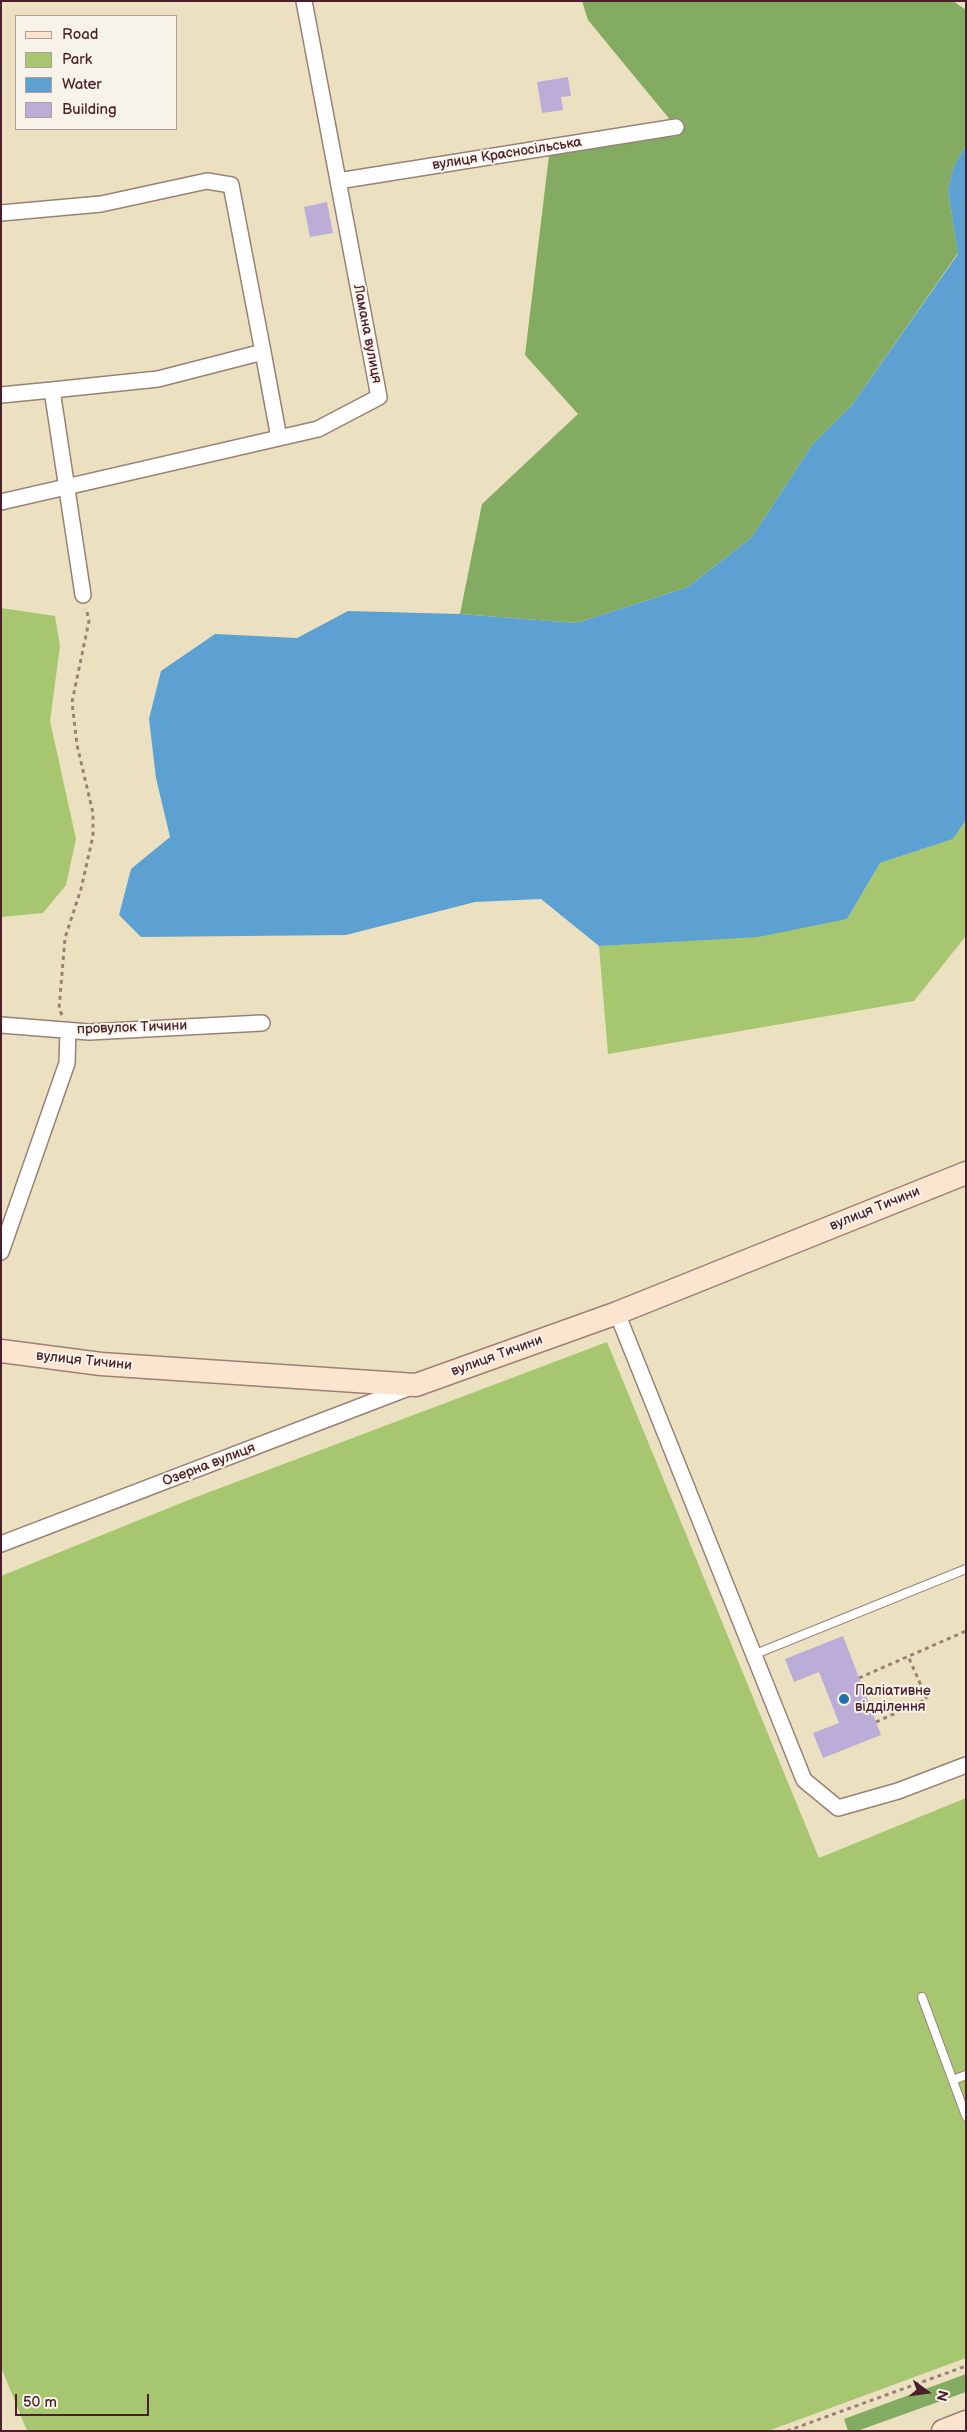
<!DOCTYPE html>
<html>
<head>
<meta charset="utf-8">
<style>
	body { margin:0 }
	#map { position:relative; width:967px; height:2432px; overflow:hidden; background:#ebe1c1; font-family:"Balsamiq Sans",sans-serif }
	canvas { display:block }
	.frame { position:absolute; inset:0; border:2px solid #4a1f2b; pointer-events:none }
	.legend { position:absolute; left:15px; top:15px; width:162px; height:115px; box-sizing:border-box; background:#f7f3e8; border:1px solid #b29e9c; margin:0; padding:6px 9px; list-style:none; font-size:15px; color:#4a1f2b }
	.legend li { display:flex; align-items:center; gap:10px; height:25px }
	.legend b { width:25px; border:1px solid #b29e9c }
	.north { position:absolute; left:902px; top:2367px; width:50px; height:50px; -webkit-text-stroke:4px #f7f3e8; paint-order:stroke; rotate:104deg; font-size:14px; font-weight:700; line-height:20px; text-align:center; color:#4a1f2b }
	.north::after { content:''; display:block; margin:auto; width:18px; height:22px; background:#4a1f2b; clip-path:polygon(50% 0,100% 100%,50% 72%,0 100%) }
	.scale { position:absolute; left:15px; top:2394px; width:134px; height:22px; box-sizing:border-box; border:2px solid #4a1f2b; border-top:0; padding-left:6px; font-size:15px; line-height:18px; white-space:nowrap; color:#4a1f2b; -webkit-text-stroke:4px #f7f3e8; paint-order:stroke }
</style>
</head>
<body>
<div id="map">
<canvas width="967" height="2432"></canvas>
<div class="frame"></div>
<ul class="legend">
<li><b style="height:6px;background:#fce5cf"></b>Road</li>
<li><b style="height:14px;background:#a6c66f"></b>Park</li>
<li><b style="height:14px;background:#5ca1d1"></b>Water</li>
<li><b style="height:14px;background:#bcacd8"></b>Building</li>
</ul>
<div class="north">N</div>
<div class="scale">50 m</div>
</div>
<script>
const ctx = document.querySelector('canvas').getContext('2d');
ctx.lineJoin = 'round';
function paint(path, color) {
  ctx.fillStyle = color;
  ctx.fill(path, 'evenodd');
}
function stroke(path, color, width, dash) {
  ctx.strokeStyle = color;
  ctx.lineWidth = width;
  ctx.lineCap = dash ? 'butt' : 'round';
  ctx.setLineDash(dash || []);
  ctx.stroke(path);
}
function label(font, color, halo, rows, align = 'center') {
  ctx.font = font + ' "Balsamiq Sans",sans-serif';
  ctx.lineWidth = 4;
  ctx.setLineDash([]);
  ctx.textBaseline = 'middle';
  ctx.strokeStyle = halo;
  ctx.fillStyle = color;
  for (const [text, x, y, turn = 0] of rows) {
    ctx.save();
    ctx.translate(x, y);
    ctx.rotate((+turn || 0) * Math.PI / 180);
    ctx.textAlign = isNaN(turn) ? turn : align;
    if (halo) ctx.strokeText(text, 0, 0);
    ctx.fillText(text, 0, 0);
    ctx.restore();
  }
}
const green = new Path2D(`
	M1,608L55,616L60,646L50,721L76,839L66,885L43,913L1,917Z
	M966,820V936L914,1001L608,1054L599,946L672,941L847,919L880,863L953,839Z
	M607,1342L819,1858L966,1798V2358L768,2431H27L1,2367V1576L191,1499Z`);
const forest = new Path2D(`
	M582,1H953L966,10V145L954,166L948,190L958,253L852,405L812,445L752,537L688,587L577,623L460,614L482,504L578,414L525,355L550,147L676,127L588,20Z
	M966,2374V2392L857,2431H848L844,2419Z`);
const water = new Path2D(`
	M966,145V820L953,839L880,863L847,919L758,937L599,946L541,899L475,902L346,935L141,937L119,915L131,869L170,837L156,778L149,719L161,671L215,634L297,638L348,611L460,614L577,623L688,587L752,537L812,445L852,405L958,254L948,190L954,166Z`);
const building = new Path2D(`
	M568,77L571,96L561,97L563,110L542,113L537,82Z
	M327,202L333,233L310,237L304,207Z
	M843,1636L881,1735L823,1758L813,1733L839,1723L819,1672L794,1682L785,1659Z`);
const path = new Path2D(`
	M62,1015L59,1009L65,938L81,889L93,836V813L77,745L72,702L89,621L86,608
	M859,1678L966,1631
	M876,1722L927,1699L908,1656
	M787,2431L966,2366`);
const lane = new Path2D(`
	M753,1655L966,1569
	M922,1997L966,2116
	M953,2080L966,2075`);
const street = new Path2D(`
	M338,181L676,127
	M1,213L101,204L207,181L231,185L263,352L158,379L52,390
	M263,352L279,438
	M1,395L52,390L83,595
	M1,502L318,429L379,397L304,1
	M1,1025L89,1032L262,1023
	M1,1252L67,1063L68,1030
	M617,1313L804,1780L838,1808L898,1791L966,1765
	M1,1544L411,1387`);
const secondary = new Path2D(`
	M1,1351L101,1364L416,1385L617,1313L966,1173
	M943,2431L966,2422`);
const markers = [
	[844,1699,6,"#1f6fb2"]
];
const streetNames = [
	["вулиця Красносільська",507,154,-9],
	["Ламана вулиця",367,334,79],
	["провулок Тичини",132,1028,-2],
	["вулиця Тичини",875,1209,-22],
	["вулиця Тичини",497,1356,-20],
	["вулиця Тичини",84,1361,6],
	["Озерна вулиця",209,1465,-21]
];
const poiNames = [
	["Паліативне",855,1691],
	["відділення",855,1707]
];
paint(green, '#a6c66f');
paint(forest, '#84ab62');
paint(water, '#5ca1d1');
paint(building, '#bcacd8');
stroke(lane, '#9a8076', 10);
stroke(street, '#9a8076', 18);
stroke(secondary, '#9a8076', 25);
stroke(path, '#9a8076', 3, [4, 4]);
stroke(lane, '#fff', 8);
stroke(street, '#fff', 15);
stroke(secondary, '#fce5cf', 22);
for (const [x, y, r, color] of markers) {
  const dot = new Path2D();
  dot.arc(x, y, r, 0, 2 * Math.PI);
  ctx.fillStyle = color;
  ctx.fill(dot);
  stroke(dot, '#f7f3e8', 2);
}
label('14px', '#4a1f2b', '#f7f3e8', streetNames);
label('14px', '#4a1f2b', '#f7f3e8', poiNames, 'left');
</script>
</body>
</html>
